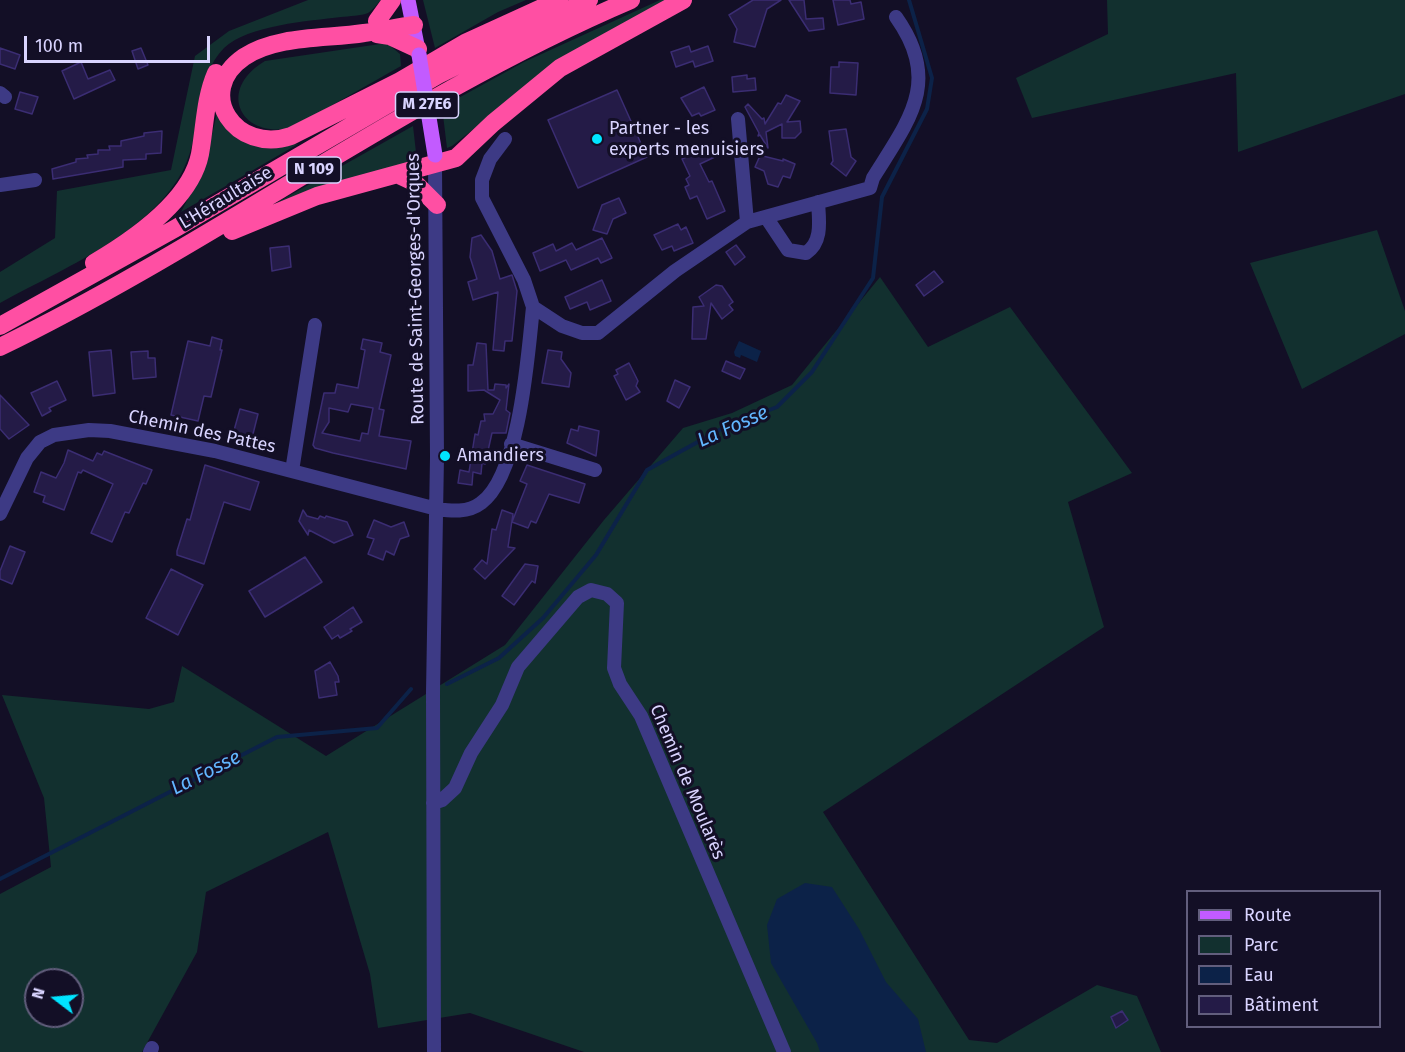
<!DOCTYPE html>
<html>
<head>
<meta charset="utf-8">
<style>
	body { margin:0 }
	#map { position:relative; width:1405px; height:1052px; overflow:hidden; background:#130f26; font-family:"Fira Sans",sans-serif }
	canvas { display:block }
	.legend { position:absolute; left:1186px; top:890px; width:195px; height:138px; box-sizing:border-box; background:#130f26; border:2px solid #625e7d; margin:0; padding:8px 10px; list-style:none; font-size:18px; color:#d9d4ff }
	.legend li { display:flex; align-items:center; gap:12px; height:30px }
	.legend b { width:30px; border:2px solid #625e7d }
	.north { position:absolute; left:24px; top:968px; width:60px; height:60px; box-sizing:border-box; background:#130f26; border:2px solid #625e7d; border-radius:50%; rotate:286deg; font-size:16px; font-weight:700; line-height:24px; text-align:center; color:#d9d4ff }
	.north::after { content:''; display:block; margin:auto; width:21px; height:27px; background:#00e5ff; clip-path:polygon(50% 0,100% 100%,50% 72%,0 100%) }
	.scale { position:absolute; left:24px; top:36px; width:186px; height:27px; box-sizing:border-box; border:3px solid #d9d4ff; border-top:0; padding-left:8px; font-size:18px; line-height:21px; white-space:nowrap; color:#d9d4ff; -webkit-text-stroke:4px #130f26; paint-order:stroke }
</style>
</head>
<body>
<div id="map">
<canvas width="1405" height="1052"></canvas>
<ul class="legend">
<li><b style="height:8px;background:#c25bff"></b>Route</li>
<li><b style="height:16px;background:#12302f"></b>Parc</li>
<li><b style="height:16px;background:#0c2248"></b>Eau</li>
<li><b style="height:16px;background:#241b47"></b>Bâtiment</li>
</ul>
<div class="north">N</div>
<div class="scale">100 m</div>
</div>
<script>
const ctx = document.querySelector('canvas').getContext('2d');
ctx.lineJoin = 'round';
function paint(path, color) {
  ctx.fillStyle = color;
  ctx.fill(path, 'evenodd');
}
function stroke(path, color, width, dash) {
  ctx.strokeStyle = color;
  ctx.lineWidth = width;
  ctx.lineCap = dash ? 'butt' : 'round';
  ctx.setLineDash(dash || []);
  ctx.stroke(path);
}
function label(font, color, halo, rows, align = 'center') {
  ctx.font = font + ' "Fira Sans",sans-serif';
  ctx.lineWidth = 6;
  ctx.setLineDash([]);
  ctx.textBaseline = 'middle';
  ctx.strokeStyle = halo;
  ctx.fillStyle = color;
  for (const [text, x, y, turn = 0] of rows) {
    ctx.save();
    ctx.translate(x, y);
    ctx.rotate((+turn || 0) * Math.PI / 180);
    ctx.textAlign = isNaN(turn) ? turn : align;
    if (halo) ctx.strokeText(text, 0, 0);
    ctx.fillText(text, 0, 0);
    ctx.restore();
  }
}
const green = new Path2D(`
	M308,0H381C377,4 373,10 368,13C361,16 349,16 341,17C309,21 248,25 224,48C194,78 202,132 184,168C153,232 60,270 0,303V272L55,238L57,191L171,170L195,56L229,31Z
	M423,0H526L498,12L435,48Z
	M660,0H672L555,65L452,146L447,148L442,107L524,62Z
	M1107,0H1405V94L1238,152L1236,73L1032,118L1016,78L1108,34Z
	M380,44H388L400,54L401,66L292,128C239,139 217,89 265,61Z
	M220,97L223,116L289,145L298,144L181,212C204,170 211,144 220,97Z
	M413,126L417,161L278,202Z
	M1377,230L1405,311V334L1302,389L1250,263Z
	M880,277L928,347L1010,307L1132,473L1068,502L1104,627L823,812L969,1040L997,1043L1097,985L1137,996L1161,1052H584L470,1013L378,1028L370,974L328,832L206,892L197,952L142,1052H0V894L51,867L44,798L2,695L149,709L174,702L182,666L326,756L505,645L604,520L683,428L732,413L792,385ZM36,980H72V1016H36Z`);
const water = new Path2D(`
	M739,341L761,351L757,362L741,355L740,358L735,356L734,352Z
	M805,883L832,887L859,929L886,982L918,1019L926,1052H820L817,1043L771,963L767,925L777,899Z`);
const stream = new Path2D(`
	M447,684L499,658L543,618L596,555L647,470L723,428L777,407L812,372L873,278L882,197L927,109L932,78L909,0
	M0,879L277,737L377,728L411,689`);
const building = new Path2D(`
	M753,0H781L767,9L755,47L734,42L737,29L729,15Z
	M789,0H804L806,19L823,18L824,29L809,31Z
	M833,0H850L851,4L861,2L864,19L838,25Z
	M689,46L691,52L708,46L713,61L695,67L693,61L676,67L671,52Z
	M0,48L20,55L15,69L0,64Z
	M141,48L148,65L138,69L132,51Z
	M81,62L88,79L110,70L115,80L74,99L62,71Z
	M839,62L858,63L856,95L830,93L831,67H839Z
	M747,75V79L755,78L756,90L733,92L732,77Z
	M704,87L715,110L701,116L699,113L692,116L681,98Z
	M617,90L647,157L578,188L548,120Z
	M20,92L38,97L32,114L15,109Z
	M786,95L800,101L787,122L800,121L801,132L795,138H782V124L766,132L768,148L760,135L758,136L759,133L745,107L748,104L762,119L764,118L765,124L778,103L781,104Z
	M846,129L851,157L856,161L846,176L831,164L833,161L829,131Z
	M162,131L161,153L146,154V159L123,160V167L53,179L52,169L76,162V159L88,158L87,155L98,154V150H110L109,146H121V141L144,136V133Z
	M712,145L717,156L700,164L709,182L712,181L725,211L707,219L697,196L690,199L685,187L689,185L686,179L690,176L682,159Z
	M763,156L783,161V159L795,164L790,178L783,176L778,187L768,184L764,171L755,167L759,158Z
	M619,198L626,213L613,219L607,234L593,230L602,205Z
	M678,224L681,230L686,227L693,243L674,251L672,246L662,250L654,235Z
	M481,235L492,251L500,279L512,275L517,291L512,341H505L504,351L493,350L498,292L473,300L468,282L477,279L470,257L472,238Z
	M602,238L612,258L601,263L598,258L571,270L566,260L540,271L533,253L553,244L556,251L572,243L576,250Z
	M736,245L745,257L735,265L726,252Z
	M289,246L291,267L272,271L270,248Z
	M934,271L943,282L924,296L916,285Z
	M602,280L611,301L590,310L587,302L570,309L565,297Z
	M716,285L722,286L733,302L729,305L733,310L722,319L711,303L706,339H692L693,307L704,306L699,297Z
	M212,337L222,340L220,350H222L211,397L204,396L198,421L171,415L188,341L210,346Z
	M363,339L382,343L380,352L391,355L379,409L384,410L379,436L411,441L406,469L333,453L315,448L313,445L324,393H335L337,384L358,388L365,350L361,349ZM351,404L373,408L368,434L362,433L360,441L322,433L329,422V408L348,412Z
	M477,343L486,344L488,390H494L495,384L506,385V388L509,384L506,410L510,413L506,433H492L485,464L482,463L481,474L473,472L472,485L458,483L460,470L469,472L475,434L478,435L481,421H485L484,414H493L500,400L484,390L468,391V365H473Z
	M111,350L115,393L93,396L89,352Z
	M548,350L562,352L561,359L571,373L569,387L542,383Z
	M148,351V358H155L156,377L133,379L131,352Z
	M726,361L745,369L740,379L722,371Z
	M629,363L638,381L636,386L640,392L626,400L614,376L618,374L616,370Z
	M675,380L690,387L679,408L667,401Z
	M57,381L66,400L49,408L51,411L42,416L31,393Z
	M0,395L29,425L9,439L0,429Z
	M240,409L258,414L252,438L233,434Z
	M579,426L599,431L596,456L567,443L571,429L578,431Z
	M68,450L93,461L97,453L102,455L104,451L152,470L146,484L143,483L129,513L125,512L112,542L91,533L113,484L83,470L81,473L78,472L64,510L43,502L45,496L34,492L41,472L56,478L64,463Z
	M205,465L259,482L250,510L224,502L204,564L177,555V551L187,519L190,520Z
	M527,465L585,484L579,503L549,494L536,523L531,521L528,528L512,522L527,484L520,481Z
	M303,510L307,516L318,519L320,516L325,518L326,516L347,522L353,535L334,543L309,530L308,535L299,521Z
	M502,510L513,514L508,547L515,548L485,579L474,569L482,560L487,564L492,529L496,530Z
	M374,520L391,527L404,522L409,536L400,539L394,555L386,551L383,560L368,554L374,539L367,537Z
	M10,546L25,552L12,584L0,579V571Z
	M305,557L322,582L265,617L249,591Z
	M525,564L538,566L535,583L532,581L514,605L502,596Z
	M171,569L203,585L178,635L146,618Z
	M353,607L362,622L350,629L352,631L340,638L338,635L332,639L324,627Z
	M330,662L338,676L339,682H335L337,695L319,698L315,671Z
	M1122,1011L1128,1020L1116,1028L1111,1017Z`);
const minor = new Path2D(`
	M0,93L5,97
	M738,119L747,222
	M505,139L490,159L482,180V198L524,280L533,307L562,326L582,333H598L675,271L747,222L870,188L873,178C909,120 942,82 896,17
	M0,185L35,180
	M766,217L788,250L806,253C823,242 819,220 818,202
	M511,444L595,470
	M292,471L315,325
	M0,514L27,458L40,442L54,435L89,430L110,431L215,451L437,509C451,511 468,513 481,503C520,475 528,354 533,307
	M433,803L442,800L455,788L471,753L502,705L518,667L578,597L591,590L607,594L617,603L614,668L620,684L641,716L784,1052
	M150,1052L152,1048
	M434,1052L433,692L437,457L435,164`);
const major = new Path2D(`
	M408,0L419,55`);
const highway = new Path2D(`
	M377,21L392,0
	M414,25C397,27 381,31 364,33C327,39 277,35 244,57C193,92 236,155 291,136L400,81L465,43L559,0
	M377,34L390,36L418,49
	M397,174L414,182L437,205
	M232,231L317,196L456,158L493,123L560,68L683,0
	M94,263C133,240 191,200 200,154C205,126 205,98 216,73
	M0,326L176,228L438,75L589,0
	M0,347C216,242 410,94 631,0`);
const majorBridge = new Path2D(`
	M419,55L435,155`);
const markers = [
	[597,139,6,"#00e5ff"],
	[445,456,6,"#00e5ff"]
];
const shields = [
	[427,105,63],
	[314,170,54]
];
const shieldNames = [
	["M 27E6",427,105],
	["N 109",314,170]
];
const poiNames = [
	["Partner - les",609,129],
	["experts menuisiers",609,150],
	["Amandiers",457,456]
];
const streetNames = [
	["L'Héraultaise",226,198,-31],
	["Route de Saint-Georges-d'Orques",416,289,-91],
	["Chemin des Pattes",202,432,12],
	["Chemin de Moularès",687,782,67]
];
const waterNames = [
	["La Fosse",733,427,-24],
	["La Fosse",206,773,-27]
];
paint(green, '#12302f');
paint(water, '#0c2248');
stroke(stream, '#0c2248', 4);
paint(building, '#241b47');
stroke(building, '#3b2d73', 1.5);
stroke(minor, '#3d3a85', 14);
stroke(major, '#c25bff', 15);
stroke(highway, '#ff4fa3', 18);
stroke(majorBridge, '#c25bff', 15);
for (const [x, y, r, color] of markers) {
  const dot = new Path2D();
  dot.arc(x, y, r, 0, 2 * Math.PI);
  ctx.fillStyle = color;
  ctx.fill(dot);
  stroke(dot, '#130f26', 2);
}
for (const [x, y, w] of shields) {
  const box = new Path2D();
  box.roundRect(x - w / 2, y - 13, w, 26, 4.5);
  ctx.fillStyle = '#130f26';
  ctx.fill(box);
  stroke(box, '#d9d4ff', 1.5);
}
label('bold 16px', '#d9d4ff', null, shieldNames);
label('18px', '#d9d4ff', '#130f26', poiNames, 'left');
label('18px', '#d9d4ff', '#130f26', streetNames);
label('italic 20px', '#62b6ff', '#130f26', waterNames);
</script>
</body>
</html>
